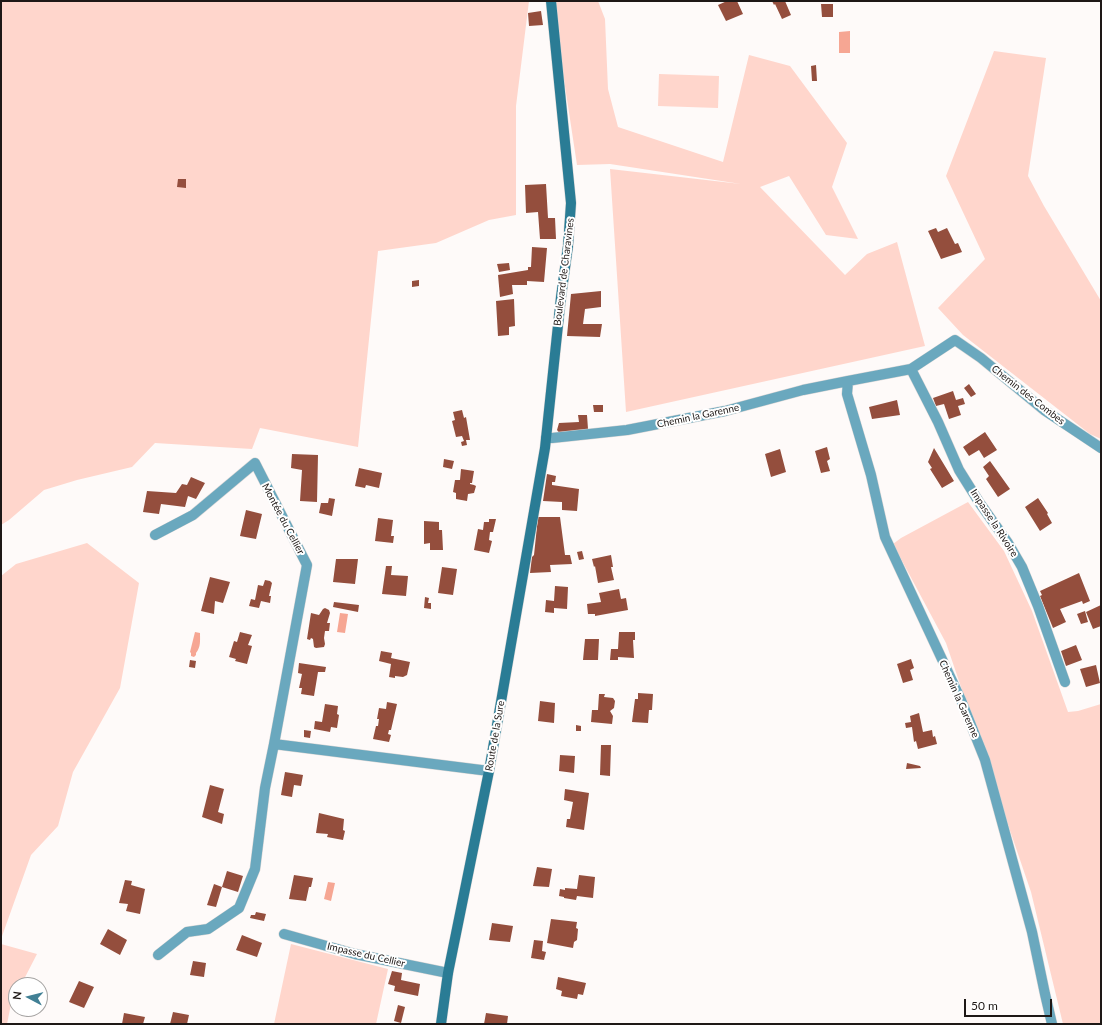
<!DOCTYPE html>
<html>
<head>
<meta charset="utf-8">
<style>
	body { margin:0 }
	#map { position:relative; width:1102px; height:1025px; overflow:hidden; background:#fefaf9; font-family:Lato,sans-serif }
	canvas { display:block }
	.frame { position:absolute; inset:0; border:2px solid #1e1816; pointer-events:none }
	.north { position:absolute; left:8px; top:977px; width:40px; height:40px; box-sizing:border-box; background:#fff; border:1px solid #a5a3a2; border-radius:50%; rotate:277deg; font-size:11px; font-weight:700; line-height:16px; text-align:center; color:#1e1816 }
	.north::after { content:''; display:block; margin:auto; width:14px; height:18px; background:#418095; clip-path:polygon(50% 0,100% 100%,50% 72%,0 100%) }
	.scale { position:absolute; left:964px; top:999px; width:88px; height:18px; box-sizing:border-box; border:2px solid #1e1816; border-top:0; padding-left:5px; font-size:12px; line-height:14px; white-space:nowrap; color:#1e1816; -webkit-text-stroke:3px #fff; paint-order:stroke }
</style>
</head>
<body>
<div id="map">
<canvas width="1102" height="1025"></canvas>
<div class="frame"></div>
<div class="north">N</div>
<div class="scale">50 m</div>
</div>
<script>
const ctx = document.querySelector('canvas').getContext('2d');
ctx.lineJoin = 'round';
function paint(path, color) {
  ctx.fillStyle = color;
  ctx.fill(path, 'evenodd');
}
function stroke(path, color, width, dash) {
  ctx.strokeStyle = color;
  ctx.lineWidth = width;
  ctx.lineCap = dash ? 'butt' : 'round';
  ctx.setLineDash(dash || []);
  ctx.stroke(path);
}
function label(font, color, halo, rows, align = 'center') {
  ctx.font = font + ' Lato,sans-serif';
  ctx.lineWidth = 4;
  ctx.setLineDash([]);
  ctx.textBaseline = 'middle';
  ctx.strokeStyle = halo;
  ctx.fillStyle = color;
  for (const [text, x, y, turn = 0] of rows) {
    ctx.save();
    ctx.translate(x, y);
    ctx.rotate((+turn || 0) * Math.PI / 180);
    ctx.textAlign = isNaN(turn) ? turn : align;
    if (halo) ctx.strokeText(text, 0, 0);
    ctx.fillText(text, 0, 0);
    ctx.restore();
  }
}
const green = new Path2D(`
	M1,1H529L516,106V215L489,220L436,243L378,251L358,447L260,428L252,449L155,443L132,467L77,480L44,490L9,520L1,525Z
	M552,1H598L605,19L608,89L618,127L723,162L749,55L790,66L847,143L832,187L858,239L826,235L789,176L760,187L845,275L867,254L897,242L925,346L626,412L610,169L741,184L610,164L577,165Z
	M994,51L1046,58L1028,176L1044,206L1101,301V439L1090,434L963,335L938,308L985,259L946,176Z
	M659,74L719,76L718,108L658,106Z
	M968,502L1004,551L1032,611L1068,712L1078,711L1101,704V1024H1063L1031,892L946,643L893,544L901,538Z
	M87,543L139,583L120,688L73,772L58,826L31,855L1,939V576L16,564Z
	M1,944L37,954L21,985H16V993L11,1004L7,1024H1Z
	M291,944L388,969L376,1024H274Z`);
const water = new Path2D(`
	M850,31V53H839V32Z
	M340,613L348,614L345,633L337,632Z
	M195,632L200,633C200,640 201,647 196,653V655L194,657L191,656V653L190,652Z
	M328,882L335,883L331,901L324,899Z`);
const building = new Path2D(`
	M727,1H737L743,14L726,21L718,5Z
	M772,1H785L791,15L782,19L775,4L774,5Z
	M821,4H833V17H822Z
	M541,11L543,25L529,26L528,13Z
	M816,65L817,81H812L811,66Z
	M178,179H186V188L177,187Z
	M546,184L548,218H555L556,239H540L538,212L526,213L525,185Z
	M936,228L938,232L947,228L955,244L958,243L962,252L941,259L928,231Z
	M532,247L547,248L544,282L527,281V285H512L513,294L500,297L498,275L528,270V267H531Z
	M509,263L510,270L499,272L497,264Z
	M419,280V286L412,287V281Z
	M601,291V307L585,309L583,324H602L600,337L567,336L571,294Z
	M514,299L515,326L509,327V335L498,336L496,301Z
	M969,384L976,394L971,397L964,388Z
	M953,391L956,400L963,398L965,404L958,406L961,415L949,419L944,404L936,406L933,398Z
	M897,400L900,415L872,419L869,407Z
	M593,405H603V412H594Z
	M462,410L464,418L466,417L470,440H466L467,445L462,446L461,442L464,441L462,436L456,437L452,421L455,420L453,412Z
	M578,415H587L588,429L561,435L557,430L559,423L579,422Z
	M985,432L997,450L984,458L979,450L969,456L963,447Z
	M827,447L830,459L827,461L830,471L821,473L815,451Z
	M934,448L954,481L942,488L930,469L932,468L928,462Z
	M780,449L786,472L771,477L765,454Z
	M292,454L318,455L317,502L300,501L302,470L291,468Z
	M444,459L454,461L452,469L443,467Z
	M990,461L1010,489L998,497L986,479L989,476L983,467Z
	M359,468L382,473L379,488L366,485L365,488L355,486Z
	M461,469L474,471L472,483H470V484L474,485L476,486L474,493L468,494L467,501L456,499V493L453,492L455,480H460Z
	M547,474L556,476L555,482H552V485L579,489L577,511L562,510V502L543,501Z
	M191,477L205,483L196,499L188,496L185,507L161,504L159,514L143,512L147,491L176,493L182,484L187,485Z
	M329,498L335,499L332,516L319,513L321,503H328Z
	M1038,498L1048,513L1047,514L1052,523L1040,531L1025,507Z
	M246,510L262,514L256,539L240,536Z
	M538,517H560L565,555H570L572,564L550,565L551,572L530,573L532,557L534,555Z
	M378,518L393,520L391,536H394L393,543L375,541Z
	M489,519H496L493,532H490L489,540L492,541L489,553L474,550L478,529L483,530L484,522H489Z
	M424,521L439,522V530H442L443,550H430V543L424,544Z
	M582,551L584,559L579,560L577,552Z
	M611,555L613,567H611L614,580L598,583L595,566L594,567L592,559Z
	M336,559H358L355,584L333,582Z
	M386,566H392L391,575L408,576L406,596L382,594Z
	M442,567L457,569L453,595L438,593Z
	M1079,573L1090,601L1083,604L1082,601L1060,609L1066,622L1053,628L1040,596L1042,595L1040,591Z
	M210,577L230,582L223,603L215,601L214,614L201,611Z
	M265,580L270,581L272,583L269,596H271L270,603L261,601L259,608L249,606L251,599L255,600L258,585L263,586Z
	M555,586L568,587L567,609L554,608V613L545,612L546,600L554,601Z
	M619,589L621,599L626,598L628,610L595,616V614H588L587,604L601,602L599,593Z
	M425,597L429,598L428,603H431V609L424,608Z
	M334,602L359,605L358,612L333,607Z
	M1101,605V626L1093,629L1086,612Z
	M325,608L329,610L330,613L327,623H330L329,631H325L324,638L325,644L324,647L316,648L314,647L313,639L311,638L310,640L307,639L311,613L319,615L323,609Z
	M1085,611L1088,622L1081,624L1077,614Z
	M240,632L252,635L248,645L252,646L247,664L235,661L236,659L229,657L234,641L237,642Z
	M619,632H635V640H633L634,658L618,657V660H610L611,649H618Z
	M585,639H599L598,660H583Z
	M1076,645L1082,660L1066,666L1061,651Z
	M381,651L392,653L391,658L410,662L407,675L403,677L395,676V678L389,677L391,664L379,661Z
	M911,659L914,668L910,670L913,680L903,683L897,664Z
	M190,660L196,661L195,668L189,667Z
	M299,663L326,667L325,672H318L314,696L301,694L302,688H299L302,674L298,673Z
	M1096,665L1100,683L1086,687L1080,669Z
	M638,693L653,694L652,710H649L648,723L632,722L635,699H638Z
	M599,694H605L604,697L613,698L615,701L614,708L610,711L613,716L612,724L591,722L592,710H598Z
	M540,701L555,703L554,723L538,721Z
	M387,702L397,704L391,730H389L388,734L391,735L389,742L373,739L376,726H378L379,719H377L379,708L386,709Z
	M325,704L338,706L337,714L339,715L337,728L331,727L330,732L314,729L315,721L322,722Z
	M919,713L923,732L932,730L933,737L935,736L937,744L918,749L916,741L914,742L912,727L906,728L905,723L911,722L910,716Z
	M576,725L581,726V731H576Z
	M304,730L311,731L310,738L304,737Z
	M601,745H611L610,776L600,775Z
	M560,755L575,756L574,773L559,771Z
	M907,763L920,766L921,768L906,769Z
	M285,772L303,775L301,786L294,785L292,797L281,795Z
	M210,785L224,789L218,812L224,814L222,824L202,817Z
	M565,789L589,793L584,830L566,827L567,819H570L573,802L564,800Z
	M319,813L344,819L343,830L345,831L343,840L327,837L328,834L316,833Z
	M537,867L552,869L549,887L533,886Z
	M227,871L243,876L238,892L222,887L216,907L207,905L214,884L222,887Z
	M294,875L313,878L311,887H309L306,901L289,899Z
	M579,875L595,877L593,898L577,896L576,900L564,898V897L559,896L560,889L565,890V888L577,889Z
	M125,880L132,881L131,885L145,889L140,914L126,911L128,904L119,903Z
	M256,912L266,914L264,921L250,918L251,915H255Z
	M551,919L577,922L576,928L578,929L577,940L574,942L573,948L547,943Z
	M492,923L513,926L510,942L489,940Z
	M108,929L127,940L120,955L100,944Z
	M242,935L262,943L257,957L236,950Z
	M534,940L543,941L542,951L546,952L544,960L531,958Z
	M193,961L206,963L204,977L190,975Z
	M392,971L402,973L401,980L420,984L418,996L394,991L395,986L388,984Z
	M558,977L586,983L583,995L578,994L577,999L561,996L562,991L556,989Z
	M79,981L94,987L84,1008L69,1002Z
	M398,1005L405,1007L401,1023L394,1021Z
	M173,1012L189,1015L187,1024H170Z
	M124,1013L145,1017L143,1024H122Z
	M486,1013L508,1016L507,1024H484Z`);
const minor = new Path2D(`
	M911,369L938,422L959,470L979,502L1008,543L1022,567L1038,606L1065,682
	M546,438H552L627,430L725,411L803,390L848,381
	M155,535L193,515L255,463L307,565L274,744
	M284,934L355,954L448,973
	M158,955L187,932L208,929L239,908L255,869L265,788L274,744L489,771
	M1052,1024L1045,994L1032,932L985,760L961,700L885,537L871,475L847,394L848,381L911,369L955,340L981,358L1044,410L1101,448`);
const secondary = new Path2D(`
	M441,1024L448,973L489,771L545,448L561,297L568,246L571,203L551,1`);
const streetNames = [
	["Boulevard de Charavines",564,272,-83],
	["Chemin des Combes",1028,395,38],
	["Chemin la Garenne",698,416,-12],
	["Montée du Cellier",283,519,62],
	["Impasse la Rivoire",994,523,57],
	["Chemin la Garenne",959,699,66],
	["Route de la Sure",495,736,-80],
	["Impasse du Cellier",366,955,13]
];
paint(green, '#ffd6cc');
paint(water, '#f6a693');
paint(building, '#944e3d');
stroke(minor, '#dad6d5', 11);
stroke(secondary, '#dad6d5', 11);
stroke(minor, '#6aa8be', 10);
stroke(secondary, '#2a7c95', 10);
label('10px', '#1e1816', '#fff', streetNames);
</script>
</body>
</html>
